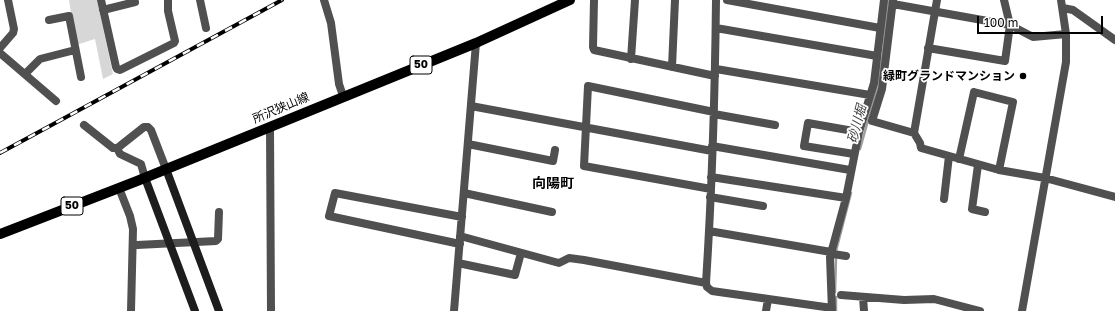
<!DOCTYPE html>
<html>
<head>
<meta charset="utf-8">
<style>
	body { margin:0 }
	#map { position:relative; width:1115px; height:311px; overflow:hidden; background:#fff; font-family:"Golos Text",sans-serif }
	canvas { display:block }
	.scale { position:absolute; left:977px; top:16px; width:126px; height:18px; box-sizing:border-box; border:2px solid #000; border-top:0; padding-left:5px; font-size:12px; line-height:14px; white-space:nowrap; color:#000; -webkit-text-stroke:3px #fff; paint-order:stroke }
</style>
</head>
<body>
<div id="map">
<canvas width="1115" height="311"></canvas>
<div class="scale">100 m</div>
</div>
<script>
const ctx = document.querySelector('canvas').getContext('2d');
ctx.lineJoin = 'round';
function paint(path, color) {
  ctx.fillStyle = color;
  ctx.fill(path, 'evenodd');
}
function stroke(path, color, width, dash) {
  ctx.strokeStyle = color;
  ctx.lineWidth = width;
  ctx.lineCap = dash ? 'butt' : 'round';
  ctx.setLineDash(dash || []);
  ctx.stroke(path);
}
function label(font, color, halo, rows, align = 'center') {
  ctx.font = font + ' "Golos Text","Noto Sans JP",sans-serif';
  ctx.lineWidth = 3.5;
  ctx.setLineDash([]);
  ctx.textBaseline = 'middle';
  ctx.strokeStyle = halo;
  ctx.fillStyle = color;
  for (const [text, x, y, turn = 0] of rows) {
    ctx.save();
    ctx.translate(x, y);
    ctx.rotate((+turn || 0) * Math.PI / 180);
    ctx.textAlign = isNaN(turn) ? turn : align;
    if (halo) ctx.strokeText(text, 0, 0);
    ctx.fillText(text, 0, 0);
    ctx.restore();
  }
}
const green = new Path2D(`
	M69,0H97L113,74L103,79L95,39L76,45Z`);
const stream = new Path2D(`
	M860,149L877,88L883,53L888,0
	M836,251L851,193
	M835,292L836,259
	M836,297V311`);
const street = new Path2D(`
	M101,0L116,67L117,69L120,70L174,43L175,41L168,11V0
	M200,0L206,28
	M324,0L331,23L339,84L343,96
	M594,0L593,47L594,50L715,76
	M727,0L880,28
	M893,0L882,89L872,121L914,133
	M937,0L914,133L920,143L921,148L999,170L1045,178L1115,197
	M1004,0L1010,25L1033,37L1066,34
	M893,4L1010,25L1005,61L928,48
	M1063,8L1073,10L1115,40
	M103,10L135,2
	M49,20L69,16L81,77
	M716,28L877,56
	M0,48L13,33L14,29L8,0
	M0,53L56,101
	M631,59L635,0
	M672,67L675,0
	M716,69L870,95
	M25,74L40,59L75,50
	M471,106L712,151
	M714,114L775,125
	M84,125L113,148H117L120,146L144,127H148L151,130L166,169
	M270,127L271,311
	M468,144L553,161L555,150
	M712,146L850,170
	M117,148L120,154L141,164L145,178
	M854,154L804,146L808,123L859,132
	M959,159L974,92L1013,102L999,170
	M978,165L972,209L985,212
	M711,177L846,198
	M119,188L130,216L133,229L131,311
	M711,189L584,166L588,86L714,112
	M464,193L552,212
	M710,197L763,206
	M944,199L949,156
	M709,231L831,252L833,254L846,256
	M460,236L559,263L569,258L584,260L706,283L707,287L712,291L832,308
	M460,244L329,216L335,193L462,217
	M137,245L216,241L218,239L219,212
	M458,263L515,275L521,253
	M706,283C712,189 715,94 716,0
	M841,295L904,300L934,299L980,311
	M863,297L864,311
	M454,311L476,43
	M766,311L768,299
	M832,311L830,257L846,198L859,132L874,83L884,0
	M1022,311L1066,62V34L1061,0`);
const secondary = new Path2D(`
	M166,169L219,311
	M145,178L195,311`);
const primary = new Path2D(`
	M0,234L137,181L270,127L476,43L570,0`);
const rail = new Path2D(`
	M0,153L282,0`);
const markers = [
	[1023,76,4,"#000"]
];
const shields = [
	[421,65,22],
	[72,206,22]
];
const shieldNames = [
	["50",421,65],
	["50",72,206]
];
const poiNames = [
	["緑町グランドマンション",1015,76]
];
const streetNames = [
	["所沢狭山線",281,108,-23]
];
const waterNames = [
	["砂川堀",857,124,-75]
];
const quarterNames = [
	["向陽町",553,184]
];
paint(green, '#d7d7d7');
stroke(stream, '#9e9e9e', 2.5);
stroke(street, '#505050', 8);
stroke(secondary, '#1d1d1d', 8);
stroke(primary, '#000', 10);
stroke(rail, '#000', 4);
stroke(rail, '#fff', 2.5, [8]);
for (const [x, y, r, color] of markers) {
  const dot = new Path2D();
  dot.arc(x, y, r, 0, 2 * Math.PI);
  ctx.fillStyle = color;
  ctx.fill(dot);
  stroke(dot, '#fff', 1.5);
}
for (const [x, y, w] of shields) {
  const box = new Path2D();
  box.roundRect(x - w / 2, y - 9, w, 18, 3);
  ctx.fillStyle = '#fff';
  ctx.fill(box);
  stroke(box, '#000', 1);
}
label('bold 11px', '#000', null, shieldNames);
label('bold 12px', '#000', '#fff', poiNames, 'right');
label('12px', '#000', '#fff', streetNames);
label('italic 13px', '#3f3f3f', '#fff', waterNames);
label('bold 14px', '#000', '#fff', quarterNames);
</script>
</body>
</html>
